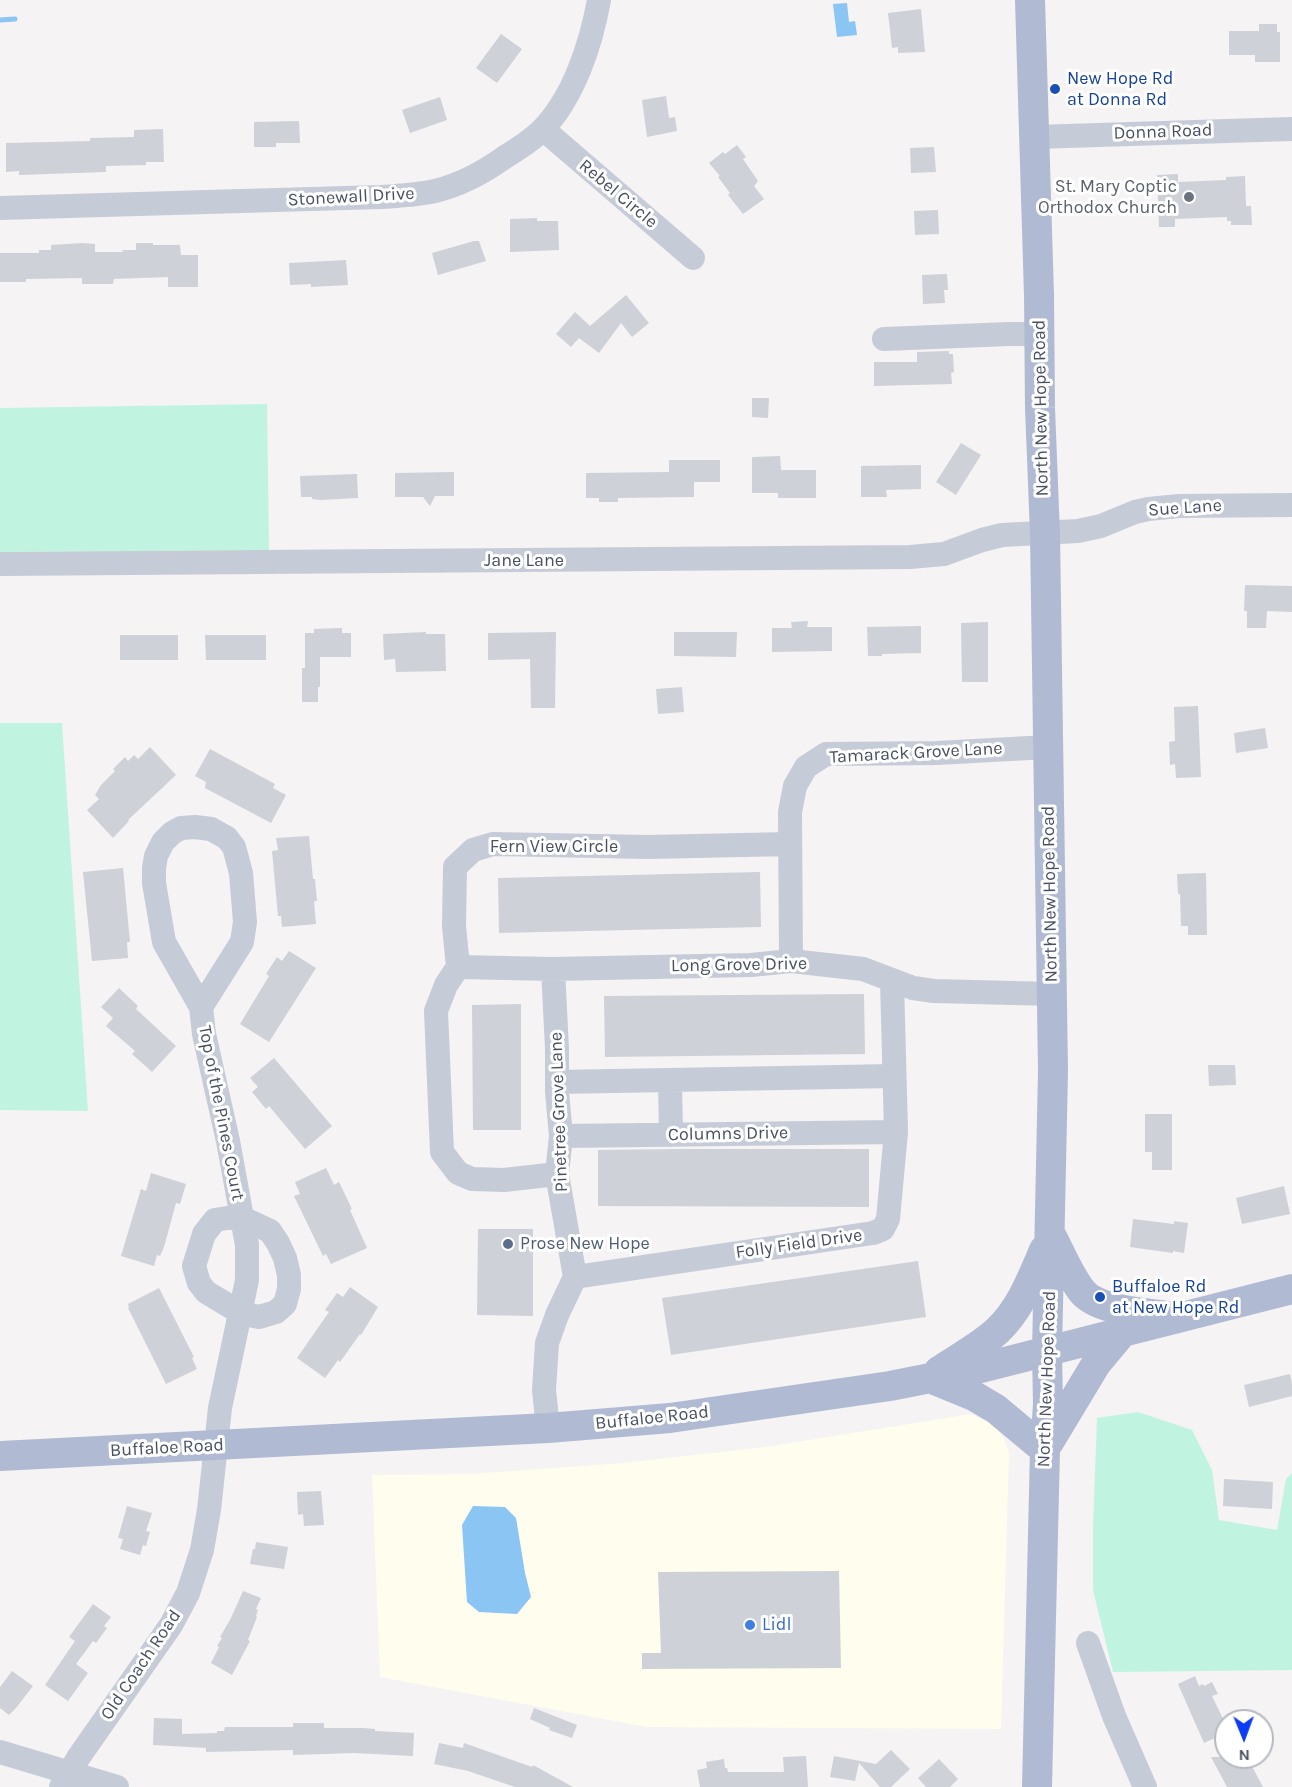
<!DOCTYPE html>
<html>
<head>
<meta charset="utf-8">
<style>
  body { margin:0 }
  #map { position:relative; width:1292px; height:1787px; overflow:hidden; background:#f5f3f3; font-family:Karla,sans-serif }
  canvas { display:block }
  .north { position:absolute; left:1214px; top:1709px; width:60px; height:60px; box-sizing:border-box; background:#fff; border:2px solid #b6b9c0; border-radius:50%; rotate:179deg; font-size:16px; font-weight:700; line-height:24px; text-align:center; color:#485062 }
  .north::after { content:''; display:block; margin:auto; width:21px; height:27px; background:#0d3cf5; clip-path:polygon(50% 0,100% 100%,50% 72%,0 100%) }
</style>
</head>
<body>
<div id="map">
<canvas width="1292" height="1787"></canvas>
<div class="north">N</div>
</div>
<script>
const ctx = document.querySelector('canvas').getContext('2d');
ctx.lineJoin = 'round';
function fill(path, color) {
  ctx.fillStyle = color;
  ctx.fill(path, 'evenodd');
}
function trace(path, color, width, dash) {
  ctx.strokeStyle = color;
  ctx.lineWidth = width;
  ctx.lineCap = dash ? 'butt' : 'round';
  ctx.setLineDash(dash || []);
  ctx.stroke(path);
}
function write(font, color, halo, rows, align = 'center') {
  ctx.font = font + ' Karla,sans-serif';
  ctx.lineWidth = 6;
  ctx.setLineDash([]);
  ctx.textBaseline = 'middle';
  ctx.strokeStyle = halo;
  ctx.fillStyle = color;
  for (const [text, x, y, turn = 0] of rows) {
    ctx.save();
    ctx.translate(x, y);
    ctx.rotate((+turn || 0) * Math.PI / 180);
    ctx.textAlign = isNaN(turn) ? turn : align;
    if (halo) ctx.strokeText(text, 0, 0);
    ctx.fillText(text, 0, 0);
    ctx.restore();
  }
}
const commercial = new Path2D(`
  M 971,1414 L 994,1425 L 1004,1439 L 1009,1452 L 1001,1729 L 646,1727 L 380,1677 L 372,1475 L 470,1474 L 623,1463 L 765,1447 Z`);
const green = new Path2D(`
  M 267,404 L 269,550 L 0,552 L 0,408 Z
  M 0,723 L 62,723 L 88,1111 L 0,1110 Z
  M 1138,1412 L 1192,1430 L 1212,1470 L 1219,1520 L 1277,1530 L 1286,1479 L 1292,1473 L 1292,1670 L 1113,1672 L 1093,1590 L 1093,1527 L 1097,1418 Z`);
const water = new Path2D(`
  M 847,3 L 849,22 L 855,21 L 857,35 L 837,37 L 833,4 Z
  M 473,1506 L 505,1507 L 516,1518 L 525,1573 L 531,1597 L 517,1614 L 479,1612 L 467,1602 L 462,1525 Z`);
const stream = new Path2D(`
  M 0,20 L 15,19`);
const building = new Path2D(`
  M 921,9 L 925,52 L 898,53 L 898,47 L 892,48 L 888,13 Z
  M 1259,24 L 1277,24 L 1277,32 L 1280,32 L 1280,62 L 1255,62 L 1255,55 L 1229,55 L 1229,31 L 1259,31 Z
  M 501,34 L 522,49 L 497,83 L 476,68 Z
  M 666,96 L 669,118 L 675,117 L 677,131 L 647,137 L 642,100 Z
  M 440,97 L 447,120 L 410,133 L 402,110 Z
  M 299,121 L 300,143 L 276,143 L 276,147 L 254,147 L 254,122 Z
  M 163,129 L 164,162 L 146,162 L 146,165 L 106,166 L 106,172 L 19,175 L 19,171 L 6,172 L 6,143 L 90,141 L 90,138 L 134,137 L 134,130 Z
  M 737,145 L 746,157 L 743,159 L 758,181 L 754,186 L 764,199 L 743,214 L 728,195 L 730,193 L 718,177 L 720,176 L 709,163 L 723,152 L 725,154 Z
  M 934,147 L 936,172 L 911,173 L 910,148 Z
  M 1178,174 L 1178,182 L 1226,180 L 1226,177 L 1245,176 L 1246,206 L 1251,206 L 1252,225 L 1231,225 L 1231,221 L 1227,221 L 1227,217 L 1175,219 L 1175,227 L 1159,227 L 1157,175 Z
  M 938,210 L 939,234 L 915,235 L 914,211 Z
  M 537,218 L 537,221 L 558,221 L 559,250 L 510,252 L 510,219 Z
  M 474,241 L 479,241 L 486,261 L 438,275 L 432,253 Z
  M 82,243 L 95,244 L 95,252 L 123,252 L 122,250 L 136,250 L 136,243 L 153,243 L 153,245 L 180,245 L 181,255 L 198,255 L 198,287 L 168,287 L 168,277 L 114,279 L 113,284 L 82,284 L 82,278 L 26,279 L 26,282 L 0,282 L 0,253 L 39,253 L 39,250 L 51,250 L 51,245 Z
  M 346,260 L 348,285 L 311,287 L 311,284 L 290,285 L 289,263 Z
  M 947,274 L 948,290 L 944,290 L 945,303 L 923,304 L 922,275 Z
  M 626,295 L 649,323 L 632,337 L 621,323 L 599,353 L 579,338 L 571,347 L 556,334 L 575,312 L 590,326 Z
  M 949,351 L 949,354 L 953,354 L 954,372 L 951,373 L 952,384 L 874,386 L 874,362 L 917,362 L 917,352 Z
  M 752,398 L 769,398 L 768,418 L 752,417 Z
  M 961,443 L 981,455 L 956,495 L 936,482 Z
  M 780,456 L 781,470 L 816,470 L 816,498 L 778,498 L 778,493 L 752,493 L 752,457 Z
  M 669,460 L 720,460 L 720,482 L 694,482 L 694,497 L 618,498 L 618,502 L 599,502 L 599,498 L 586,498 L 586,473 L 669,472 Z
  M 921,465 L 921,489 L 886,490 L 887,497 L 861,497 L 861,466 Z
  M 454,472 L 454,496 L 435,496 L 430,506 L 423,497 L 395,497 L 395,473 Z
  M 357,474 L 358,498 L 321,500 L 312,499 L 312,497 L 301,497 L 300,476 Z
  M 1245,585 L 1292,586 L 1292,612 L 1267,611 L 1266,628 L 1247,628 L 1247,611 L 1244,611 Z
  M 808,621 L 807,627 L 832,627 L 832,651 L 772,652 L 772,628 L 792,628 L 791,622 Z
  M 988,622 L 988,682 L 962,682 L 961,623 Z
  M 921,626 L 921,653 L 882,654 L 882,656 L 868,656 L 867,627 Z
  M 342,628 L 342,633 L 351,633 L 351,657 L 320,657 L 320,687 L 318,687 L 318,702 L 302,702 L 302,668 L 305,668 L 305,633 L 314,633 L 314,629 Z
  M 426,632 L 426,634 L 445,634 L 446,671 L 396,672 L 395,659 L 384,660 L 383,634 Z
  M 556,632 L 555,708 L 531,708 L 530,659 L 488,660 L 488,633 Z
  M 674,632 L 737,632 L 736,657 L 674,656 Z
  M 120,635 L 178,635 L 178,660 L 120,660 Z
  M 205,635 L 266,635 L 266,660 L 206,660 Z
  M 682,687 L 684,712 L 658,714 L 656,689 Z
  M 1198,706 L 1201,777 L 1176,778 L 1175,764 L 1170,765 L 1169,742 L 1175,741 L 1174,707 Z
  M 1265,728 L 1268,748 L 1236,753 L 1234,733 Z
  M 150,747 L 176,775 L 128,820 L 129,821 L 113,838 L 87,810 L 99,799 L 95,795 L 101,785 L 115,771 L 113,769 L 125,757 L 128,761 L 134,755 L 138,759 Z
  M 210,749 L 275,784 L 273,788 L 286,795 L 271,823 L 205,788 L 206,782 L 195,776 Z
  M 309,836 L 313,879 L 315,879 L 317,901 L 314,901 L 316,924 L 282,927 L 281,916 L 278,916 L 272,851 L 278,850 L 276,838 Z
  M 123,868 L 130,942 L 127,942 L 128,958 L 92,961 L 83,872 Z
  M 760,872 L 761,927 L 499,933 L 498,878 Z
  M 1206,873 L 1207,935 L 1188,935 L 1188,926 L 1181,926 L 1180,894 L 1178,894 L 1177,874 Z
  M 289,951 L 316,968 L 269,1042 L 240,1024 L 269,976 L 266,974 L 277,957 L 282,961 Z
  M 119,988 L 138,1006 L 136,1009 L 176,1046 L 152,1072 L 132,1054 L 135,1051 L 106,1026 L 113,1018 L 101,1007 Z
  M 864,994 L 865,1054 L 605,1057 L 604,996 Z
  M 521,1004 L 521,1130 L 473,1130 L 472,1005 Z
  M 274,1058 L 332,1126 L 305,1149 L 269,1106 L 266,1109 L 252,1092 L 258,1087 L 250,1078 Z
  M 1208,1065 L 1235,1065 L 1236,1085 L 1209,1086 Z
  M 1145,1114 L 1172,1114 L 1172,1170 L 1152,1170 L 1152,1152 L 1145,1152 Z
  M 683,1149 L 869,1149 L 869,1207 L 598,1206 L 598,1150 Z
  M 326,1168 L 334,1185 L 339,1182 L 352,1209 L 350,1210 L 367,1248 L 331,1264 L 326,1254 L 323,1256 L 294,1196 L 300,1194 L 295,1182 Z
  M 151,1173 L 186,1184 L 180,1204 L 176,1203 L 164,1247 L 160,1256 L 157,1255 L 154,1266 L 121,1256 L 141,1189 L 146,1191 Z
  M 1284,1186 L 1290,1214 L 1242,1224 L 1236,1198 Z
  M 1133,1219 L 1174,1224 L 1174,1221 L 1188,1223 L 1184,1253 L 1173,1251 L 1173,1253 L 1130,1247 Z
  M 478,1229 L 533,1229 L 533,1316 L 477,1315 Z
  M 918,1261 L 926,1317 L 671,1355 L 662,1298 Z
  M 350,1287 L 378,1307 L 361,1335 L 360,1334 L 340,1362 L 338,1360 L 325,1378 L 297,1358 L 329,1312 L 325,1310 L 337,1293 L 343,1297 Z
  M 159,1288 L 194,1357 L 192,1358 L 197,1369 L 166,1384 L 128,1308 L 129,1307 L 128,1304 Z
  M 1290,1374 L 1292,1384 L 1292,1396 L 1249,1407 L 1244,1385 Z
  M 1224,1479 L 1273,1482 L 1272,1509 L 1223,1506 Z
  M 321,1491 L 324,1525 L 304,1526 L 303,1514 L 298,1515 L 297,1492 Z
  M 127,1506 L 152,1513 L 146,1531 L 150,1532 L 146,1546 L 143,1545 L 140,1555 L 120,1549 L 123,1539 L 118,1538 Z
  M 256,1542 L 288,1547 L 284,1569 L 250,1564 L 253,1549 L 255,1549 Z
  M 839,1571 L 841,1668 L 642,1669 L 642,1653 L 661,1653 L 658,1572 Z
  M 243,1591 L 261,1598 L 256,1609 L 258,1610 L 256,1616 L 257,1617 L 248,1640 L 250,1641 L 232,1675 L 211,1663 L 219,1647 L 217,1646 L 222,1638 L 220,1637 L 231,1618 Z
  M 93,1604 L 111,1617 L 104,1626 L 107,1628 L 96,1643 L 93,1641 L 76,1664 L 88,1673 L 68,1701 L 45,1685 L 75,1641 L 69,1637 Z
  M 12,1671 L 33,1686 L 16,1708 L 9,1715 L 0,1708 L 0,1687 Z
  M 1195,1676 L 1199,1686 L 1203,1684 L 1204,1686 L 1212,1682 L 1218,1694 L 1212,1696 L 1226,1725 L 1226,1733 L 1204,1743 L 1178,1684 Z
  M 534,1708 L 577,1725 L 572,1738 L 549,1730 L 550,1728 L 530,1719 Z
  M 154,1718 L 182,1719 L 182,1734 L 217,1733 L 217,1731 L 224,1731 L 225,1727 L 293,1727 L 293,1723 L 324,1723 L 324,1728 L 363,1728 L 375,1729 L 375,1731 L 414,1733 L 413,1756 L 354,1753 L 293,1755 L 293,1750 L 206,1752 L 206,1748 L 153,1745 Z
  M 439,1743 L 463,1748 L 464,1743 L 532,1767 L 533,1765 L 573,1787 L 515,1787 L 468,1771 L 434,1764 Z
  M 891,1750 L 910,1769 L 891,1787 L 880,1787 L 859,1763 L 855,1781 L 830,1777 L 834,1756 L 876,1764 Z
  M 806,1756 L 808,1787 L 700,1787 L 697,1770 L 707,1768 L 706,1762 L 724,1759 L 725,1768 L 727,1768 L 728,1772 L 784,1772 L 783,1757 Z
  M 1211,1757 L 1247,1757 L 1263,1787 L 1227,1787 Z
  M 939,1759 L 958,1779 L 950,1787 L 926,1787 L 918,1778 Z`);
const minor = new Path2D(`
  M 543,129 L 693,258
  M 1034,137 L 1292,129
  M 0,208 L 380,197 C 398,196 417,195 435,191 C 460,185 484,172 505,157 C 518,149 532,140 542,130 C 574,97 591,44 599,0
  M 884,339 L 1009,334 L 1039,334
  M 0,564 L 910,557 L 944,554 L 982,540 L 1002,535 L 1078,531 L 1101,526 L 1135,512 L 1148,509 L 1179,506 L 1292,505
  M 791,961 L 790,812 L 795,786 L 806,767 L 826,754 L 937,753 L 1048,747
  M 458,967 L 553,969 L 751,965 L 791,961 L 863,969 L 913,988 L 934,991 L 1052,994
  M 670,1080 L 671,1135
  M 557,1082 L 894,1076
  M 561,1136 L 896,1132
  M 557,1174 L 504,1180 L 472,1179 L 458,1173 L 442,1152 L 436,1011 L 446,985 L 458,967 L 454,926 L 455,867 L 473,850 L 493,844 L 648,847 L 790,844
  M 227,1218 L 242,1218 L 270,1231 L 278,1243 L 285,1258 L 289,1275 L 289,1289 L 285,1304 L 276,1312 L 259,1317 L 241,1313 L 206,1292 L 199,1283 L 194,1266 L 204,1234 L 215,1220 Z
  M 575,1277 L 873,1233 L 883,1229 L 888,1219 L 896,1132 L 892,981
  M 548,1428 L 544,1390 L 547,1343 L 557,1315 L 575,1277 L 557,1174 L 561,1136 L 557,1092 L 557,1049 L 553,969
  M 1088,1643 L 1114,1716 L 1145,1787
  M 0,1752 L 117,1787
  M 61,1787 L 78,1758 L 171,1625 L 188,1593 L 202,1550 L 209,1510 L 220,1408 L 247,1280 L 247,1245 L 228,1141 L 204,1034 L 201,1007 L 164,942 L 154,883 L 154,868 L 156,856 L 163,842 L 172,833 L 181,828 L 195,827 L 211,829 L 227,838 L 234,847 L 241,873 L 245,922 L 242,942 L 201,1007`);
const major = new Path2D(`
  M 1030,0 L 1039,295 L 1040,408 L 1045,534 L 1053,1071 L 1047,1352 L 1048,1404 L 1045,1450 L 1037,1787
  M 1052,1237 C 1061,1254 1069,1274 1081,1290 C 1096,1311 1143,1312 1167,1316
  M 939,1371 C 958,1358 981,1346 997,1331 C 1020,1310 1032,1278 1044,1250
  M 930,1378 L 974,1396 L 996,1409 L 1045,1450
  M 1049,1442 L 1096,1364 L 1121,1334
  M 0,1456 L 548,1428 L 670,1418 L 890,1386 L 981,1368 L 1292,1289`);
const markers = [
  [1055,89,6,"#1a4fb4"],
  [1189,197,6,"#6b7280"],
  [508,1244,6,"#5c6f8a"],
  [1100,1297,6,"#1a4fb4"],
  [750,1625,6,"#3f7fe0"]
];
const transitNames = [
  ["New Hope Rd",1067,79],
  ["at Donna Rd",1067,100],
  ["Buffaloe Rd",1112,1287],
  ["at New Hope Rd",1112,1308]
];
const streetNames = [
  ["Donna Road",1163,132,-2],
  ["Rebel Circle",618,194,40],
  ["Stonewall Drive",351,197,-3],
  ["North New Hope Road",1041,408,-91],
  ["Sue Lane",1185,508,-4],
  ["Jane Lane",524,561],
  ["Tamarack Grove Lane",916,753,-3],
  ["Fern View Circle",554,847],
  ["North New Hope Road",1050,894,-91],
  ["Long Grove Drive",739,965,-1],
  ["Pinetree Grove Lane",559,1112,-92],
  ["Top of the Pines Court",221,1113,79],
  ["Columns Drive",728,1134,-1],
  ["Folly Field Drive",799,1244,-8],
  ["North New Hope Road",1047,1379,-88],
  ["Buffaloe Road",652,1418,-6],
  ["Buffaloe Road",167,1448,-3],
  ["Old Coach Road",141,1665,-56]
];
const worshipNames = [
  ["St. Mary Coptic",1177,187],
  ["Orthodox Church",1177,208]
];
const serviceNames = [
  ["Prose New Hope",520,1244]
];
const shopNames = [
  ["Lidl",762,1625]
];
fill(commercial, '#fefdee');
fill(green, '#c0f4e0');
fill(water, '#8ac5f4');
trace(stream, '#8ac5f4', 5);
fill(building, '#cfd1d8');
trace(minor, '#c6cbd8', 24);
trace(major, '#b1bad3', 30);
for (const [x, y, r, color] of markers) {
  const dot = new Path2D();
  dot.arc(x, y, r, 0, 2 * Math.PI);
  ctx.fillStyle = color;
  ctx.fill(dot);
  trace(dot, '#fff', 2);
}
write('18px', '#164399', '#fff', transitNames, 'left');
write('18px', '#485062', '#fff', streetNames);
write('18px', '#5b616d', '#fff', worshipNames, 'right');
write('18px', '#4e5e75', '#fff', serviceNames, 'left');
write('18px', '#366cbe', '#fff', shopNames, 'left');
</script>
</body>
</html>
